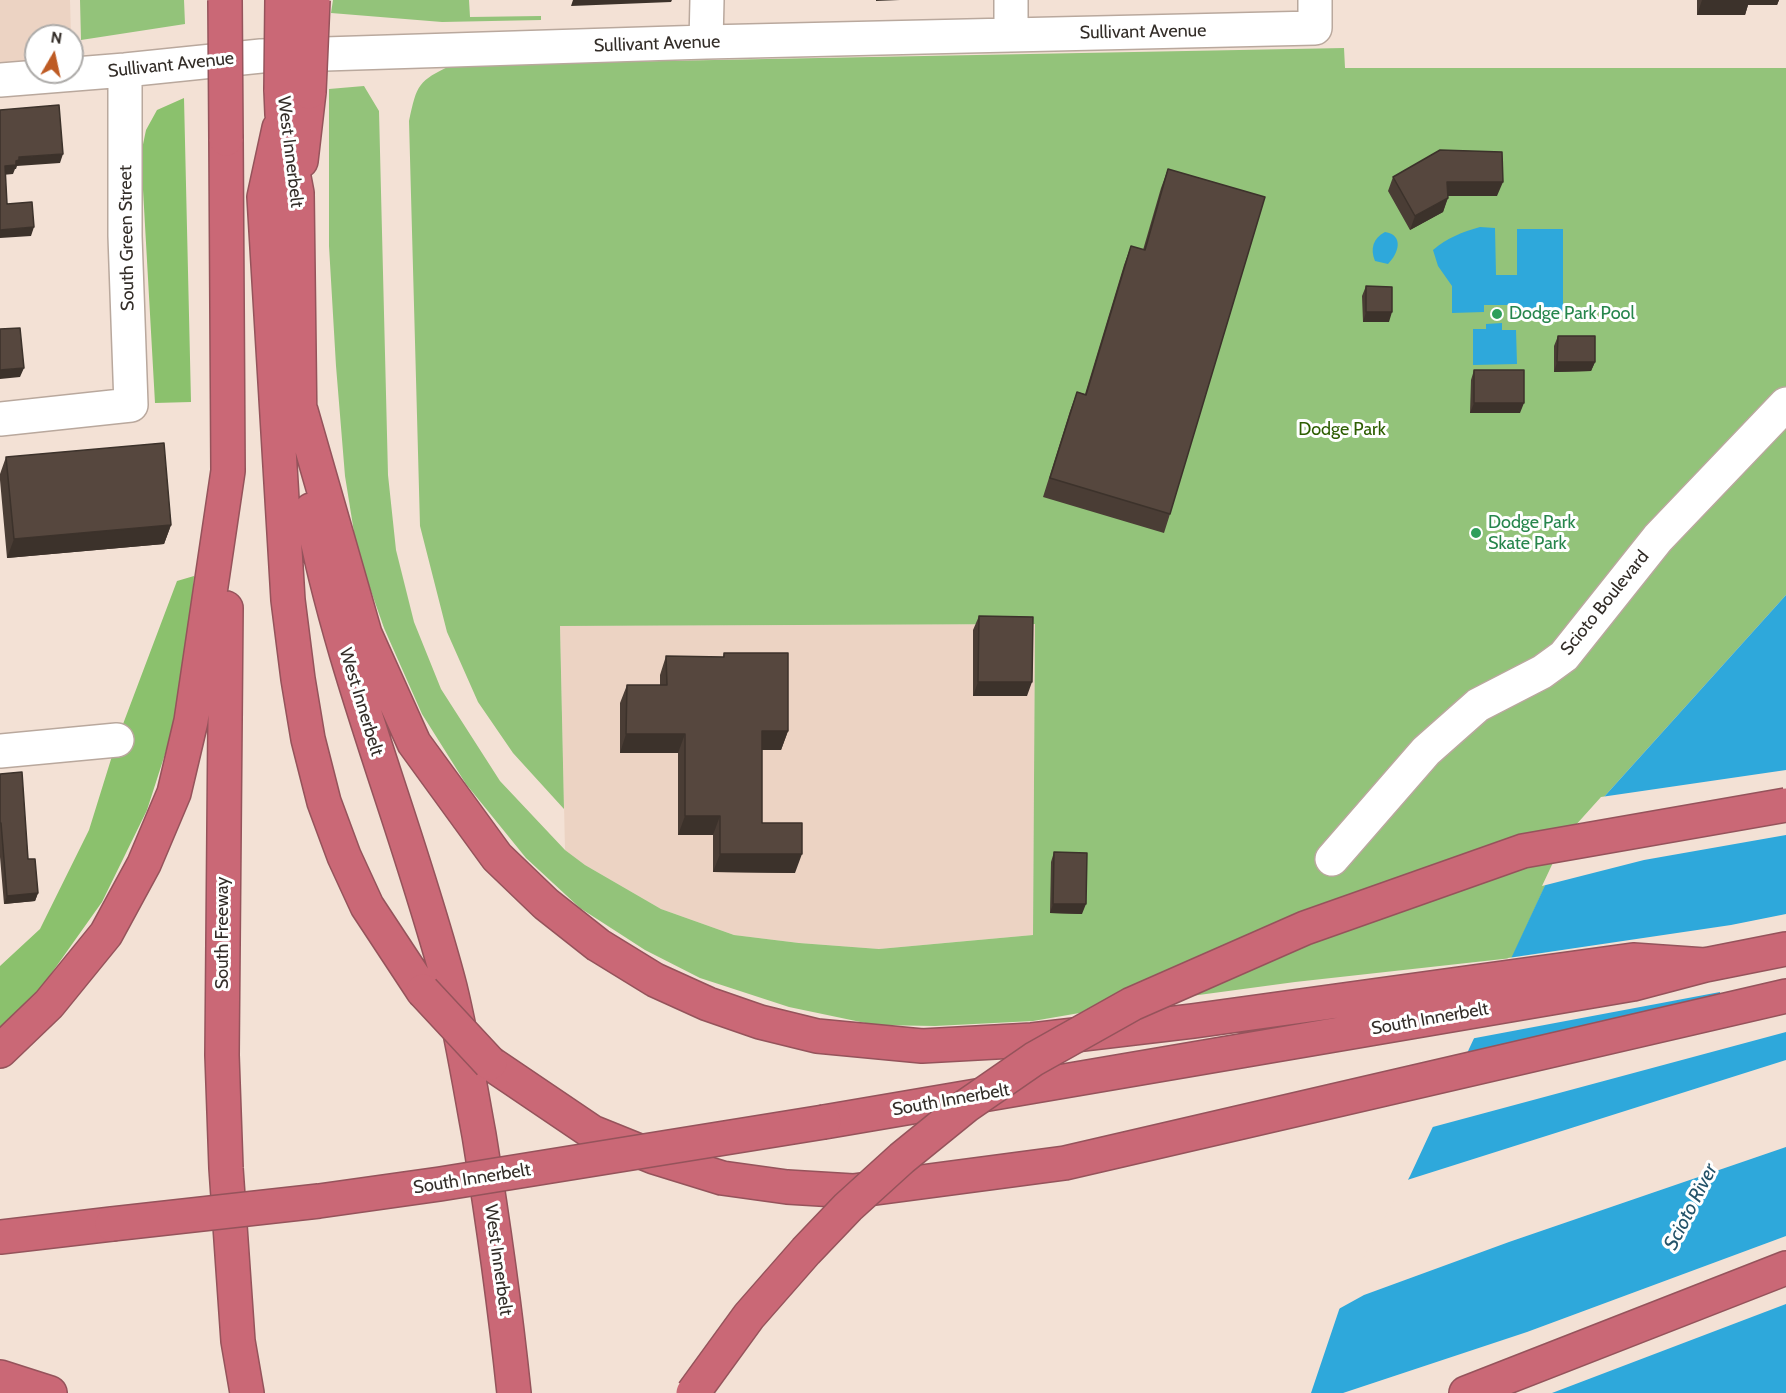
<!DOCTYPE html>
<html>
<head>
<meta charset="utf-8">
<style>
  body { margin:0 }
  #map { position:relative; width:1786px; height:1393px; overflow:hidden; background:#f3e1d5; font-family:Cabin,sans-serif }
  canvas { display:block }
  .north { position:absolute; left:24px; top:24px; width:60px; height:60px; box-sizing:border-box; background:#fff; border:2px solid #adaba9; border-radius:50%; rotate:9deg; font-size:16px; font-weight:700; line-height:24px; text-align:center; color:#332d28 }
  .north::after { content:''; display:block; margin:auto; width:21px; height:27px; background:#be5b24; clip-path:polygon(50% 0,100% 100%,50% 72%,0 100%) }
</style>
</head>
<body>
<div id="map">
<canvas width="1786" height="1393"></canvas>
<div class="north">N</div>
</div>
<script>
const ctx = document.querySelector('canvas').getContext('2d');
ctx.lineJoin = 'round';
function fill(path, color) {
  ctx.fillStyle = color;
  ctx.fill(path, 'evenodd');
}
function trace(path, color, width, dash) {
  ctx.strokeStyle = color;
  ctx.lineWidth = width;
  ctx.lineCap = dash ? 'butt' : 'round';
  ctx.setLineDash(dash || []);
  ctx.stroke(path);
}
function write(font, color, halo, rows, align = 'center') {
  ctx.font = font + ' Cabin,sans-serif';
  ctx.lineWidth = 6;
  ctx.setLineDash([]);
  ctx.textBaseline = 'middle';
  ctx.strokeStyle = halo;
  ctx.fillStyle = color;
  for (const [text, x, y, turn = 0] of rows) {
    ctx.save();
    ctx.translate(x, y);
    ctx.rotate((+turn || 0) * Math.PI / 180);
    ctx.textAlign = isNaN(turn) ? turn : align;
    if (halo) ctx.strokeText(text, 0, 0);
    ctx.fillText(text, 0, 0);
    ctx.restore();
  }
}
const built = new Path2D(`
  M 0,0 L 70,0 L 71,36 L 36,36 L 36,72 L 0,80 Z
  M 1035,624 L 1033,935 L 879,949 L 799,943 L 734,935 L 661,909 L 585,865 L 565,850 L 560,626 Z`);
const green = new Path2D(`
  M 80,0 L 184,0 L 185,24 L 81,40 Z
  M 333,0 L 469,0 L 470,17 L 541,16 L 541,20 L 442,22 L 331,13 Z
  M 1344,48 L 1345,68 L 1786,68 L 1786,595 L 1567,838 L 1512,958 L 1295,982 L 1132,1004 L 1033,1021 L 935,1026 L 875,1025 L 789,1007 L 700,978 L 645,950 L 580,908 L 526,858 L 466,784 L 422,714 L 384,628 L 357,551 L 345,476 L 336,366 L 329,246 L 329,89 L 364,86 L 379,111 L 388,475 L 396,550 L 414,622 L 441,689 L 500,781 L 565,850 L 585,865 L 661,909 L 734,935 L 799,943 L 879,949 L 1033,935 L 1035,624 L 560,626 L 564,809 L 513,753 L 478,702 L 447,632 L 420,526 L 409,121 C 417,84 418,81 452,65 Z`);
const forest = new Path2D(`
  M 184,98 L 191,402 L 155,403 L 141,154 L 146,130 L 157,110 Z
  M 194,576 L 190,645 L 175,723 L 147,810 L 102,902 L 36,995 L 0,1031 L 0,966 L 40,929 L 89,830 L 117,740 L 177,581 Z`);
const water = new Path2D(`
  M 1480,227 L 1495,228 L 1496,275 L 1517,275 L 1517,229 L 1563,229 L 1563,312 L 1511,312 L 1511,305 L 1484,305 L 1484,312 L 1452,313 L 1452,286 L 1438,266 L 1433,250 C 1447,238 1462,232 1480,227 Z
  M 1385,232 C 1404,235 1399,253 1388,264 L 1375,261 C 1370,249 1373,238 1385,232 Z
  M 1502,323 L 1502,330 L 1516,330 L 1517,364 L 1473,365 L 1473,329 L 1486,329 L 1486,324 Z
  M 1786,595 L 1786,1393 L 1311,1393 L 1340,1307 L 1410,1176 L 1567,838 Z`);
const pier = new Path2D(`
  M 1786,770 L 1786,835 L 1644,860 L 1542,886 L 1565,837 L 1601,797 Z
  M 1786,914 L 1786,1032 L 1429,1128 L 1464,1053 L 1720,996 L 1720,992 L 1470,1039 L 1508,958 L 1731,925 Z
  M 1786,1060 L 1786,1147 L 1509,1242 L 1364,1295 L 1335,1311 L 1404,1181 Z
  M 1786,1236 L 1786,1304 L 1552,1393 L 1343,1393 L 1527,1332 Z`);
const minor = new Path2D(`
  M 1011,35 L 1011,0
  M 706,42 L 707,0
  M 0,80 L 125,70 L 261,56 L 706,42 L 1315,28 L 1315,0
  M 0,419 L 131,405 L 125,236 L 125,70
  M 0,751 L 117,740
  M 1332,859 L 1426,751 L 1478,705 L 1542,672 L 1564,656 L 1658,538 L 1786,404`);
const highway = new Path2D(`
  M 281,90 L 282,114 L 297,193 L 300,432
  M 279,128 L 264,197 L 288,600 L 298,679 L 308,739 L 324,802 L 344,856 L 367,906 L 423,991
  M 301,161 L 309,92
  M 301,411 L 365,634 L 414,743 L 497,857 L 546,904 L 598,945 L 655,980 L 708,1004 L 760,1022 L 817,1036 L 922,1046 L 1032,1040 L 1193,1021 L 1633,960 L 1705,965
  M 311,510 C 342,673 408,827 450,987 C 462,1036 470,1086 479,1135 C 493,1221 505,1307 514,1393
  M 226,608 L 222,1055 L 226,1168 L 238,1341 L 247,1393
  M 0,1051 L 49,1004 L 106,934 L 144,864 L 174,793 L 191,721 L 228,471 L 226,139
  M 490,1063 L 592,1132 L 654,1157 L 722,1178 L 787,1187 L 853,1191 L 1065,1163 L 1786,996
  M 824,1122 L 1633,984 L 1705,965 L 1786,949
  M 0,1237 L 112,1224
  M 0,1377 L 50,1393
  M 1466,1393 L 1786,1268`);
const highwayBridge = new Path2D(`
  M 225,0 L 226,139
  M 281,90 L 282,0
  M 309,92 L 313,0
  M 423,991 L 490,1063
  M 112,1224 L 319,1201 L 440,1184 L 824,1122
  M 693,1393 L 749,1316 L 806,1251 L 848,1207 L 902,1158 L 966,1106 L 1034,1059 L 1132,1004 L 1305,928 L 1523,851 L 1786,805`);
const wall = new Path2D(`
  M 1697,0 L 1779,0 L 1777,5 L 1748,5 L 1745,15 L 1697,15 Z
  M 1168,169 L 1170,514 L 1164,533 L 1043,497 L 1070,411 L 1077,392 L 1085,394 L 1124,265 L 1131,246 L 1143,250 L 1161,188 Z
  M 1393,177 L 1497,196 L 1448,196 L 1443,212 L 1410,230 L 1388,191 Z
  M 1366,286 L 1389,322 L 1363,322 L 1362,296 Z
  M 1558,336 L 1595,362 L 1591,371 L 1554,372 L 1554,346 Z
  M 1474,370 L 1520,413 L 1470,413 L 1471,380 Z
  M 6,457 L 171,525 L 164,544 L 7,558 L 0,480 L 0,474 Z
  M 979,616 L 1027,696 L 973,696 L 973,630 Z
  M 724,653 L 788,731 L 781,750 L 762,750 L 762,823 L 795,873 L 713,872 L 713,835 L 678,835 L 678,753 L 620,753 L 620,703 L 627,685 L 660,685 L 660,675 L 666,656 L 723,657 Z
  M 0,774 L 28,859 L 38,893 L 35,901 L 4,904 L 0,857 Z
  M 1054,852 L 1082,914 L 1050,913 L 1051,862 Z`);
const shadedWall = new Path2D(`
  M 573,0 L 672,0 L 671,2 L 571,6 Z
  M 876,0 L 900,0 L 876,1 Z
  M 1702,0 L 1779,0 L 1777,5 L 1748,5 L 1745,15 L 1697,15 Z
  M 63,154 L 60,163 L 17,166 L 16,169 L 15,169 L 13,174 L 2,175 L 5,166 L 16,161 L 19,157 Z
  M 1447,182 L 1503,182 L 1497,196 L 1442,196 Z
  M 1448,198 L 1443,212 L 1410,230 L 1415,216 Z
  M 34,227 L 31,236 L 0,238 L 0,230 Z
  M 1366,312 L 1392,312 L 1389,322 L 1363,322 Z
  M 1557,362 L 1595,362 L 1591,371 L 1554,372 Z
  M 24,368 L 20,377 L 0,379 L 0,370 Z
  M 1474,403 L 1524,403 L 1520,413 L 1470,413 Z
  M 171,525 L 164,544 L 7,558 L 14,539 Z
  M 978,682 L 1032,682 L 1027,696 L 973,696 Z
  M 762,731 L 788,731 L 781,750 L 755,750 Z
  M 626,734 L 685,734 L 678,753 L 620,753 Z
  M 685,816 L 720,816 L 713,835 L 678,835 Z
  M 720,854 L 802,854 L 795,873 L 713,872 Z
  M 38,893 L 35,901 L 4,904 L 7,896 Z
  M 1053,904 L 1086,904 L 1082,914 L 1050,913 Z`);
const building = new Path2D(`
  M 59,105 L 63,154 L 19,157 L 19,160 L 16,161 L 16,165 L 5,166 L 7,204 L 32,202 L 34,227 L 0,230 L 0,110 Z
  M 1440,150 L 1502,152 L 1503,182 L 1447,182 L 1448,198 L 1415,216 L 1393,177 Z
  M 1168,169 L 1265,197 L 1170,514 L 1050,478 L 1077,392 L 1086,395 L 1131,246 L 1145,250 Z
  M 1366,286 L 1392,287 L 1392,312 L 1366,312 Z
  M 20,328 L 24,368 L 0,370 L 0,329 Z
  M 1558,336 L 1595,336 L 1595,362 L 1557,362 Z
  M 1474,370 L 1524,370 L 1524,403 L 1474,403 Z
  M 164,443 L 171,525 L 14,539 L 6,457 Z
  M 979,616 L 1033,617 L 1032,682 L 978,682 Z
  M 724,653 L 788,653 L 788,731 L 762,731 L 762,823 L 802,823 L 802,854 L 720,854 L 720,816 L 685,816 L 685,734 L 626,734 L 627,685 L 667,685 L 666,656 L 724,657 Z
  M 22,772 L 28,859 L 35,859 L 38,893 L 7,896 L 1,823 L 0,823 L 0,774 Z
  M 1054,852 L 1087,853 L 1086,904 L 1053,904 Z`);
const markers = [
  [1497,314,6,"#2e9e5b"],
  [1476,533,6,"#2e9e5b"]
];
const streetNames = [
  ["Sullivant Avenue",1143,32,-1],
  ["Sullivant Avenue",657,44,-2],
  ["Sullivant Avenue",171,65,-6],
  ["West Innerbelt",290,152,83],
  ["South Green Street",127,238,-91],
  ["Scioto Boulevard",1605,603,-51],
  ["West Innerbelt",361,702,73],
  ["South Freeway",223,933,-90],
  ["South Innerbelt",1430,1019,-10],
  ["South Innerbelt",951,1100,-10],
  ["South Innerbelt",472,1179,-9],
  ["West Innerbelt",498,1260,82]
];
const leisureNames = [
  ["Dodge Park Pool",1509,314],
  ["Dodge Park",1488,523],
  ["Skate Park",1488,544]
];
const parkNames = [
  ["Dodge Park",1342,430]
];
const waterNames = [
  ["Scioto River",1691,1207,-63]
];
fill(built, '#ecd3c3');
fill(green, '#93c37a');
fill(forest, '#8bc16d');
fill(water, '#2ea8db');
fill(pier, '#f3e1d5');
trace(minor, '#b9a89d', 36);
trace(highway, '#95535b', 36);
trace(minor, '#fff', 33);
trace(highway, '#ca6876', 33);
trace(highwayBridge, '#95535b', 36, []);
trace(highwayBridge, '#ca6876', 33);
fill(wall, '#4a3d35');
fill(shadedWall, '#3c322b');
fill(building, '#56473e');
trace(building, '#3c322b', 1.5);
for (const [x, y, r, color] of markers) {
  const dot = new Path2D();
  dot.arc(x, y, r, 0, 2 * Math.PI);
  ctx.fillStyle = color;
  ctx.fill(dot);
  trace(dot, '#fff', 2);
}
write('18px', '#332d28', '#fff', streetNames);
write('18px', '#27864d', '#fff', leisureNames, 'left');
write('18px', '#2e5e02', '#fff', parkNames);
write('italic 20px', '#245369', '#fff', waterNames);
</script>
</body>
</html>
